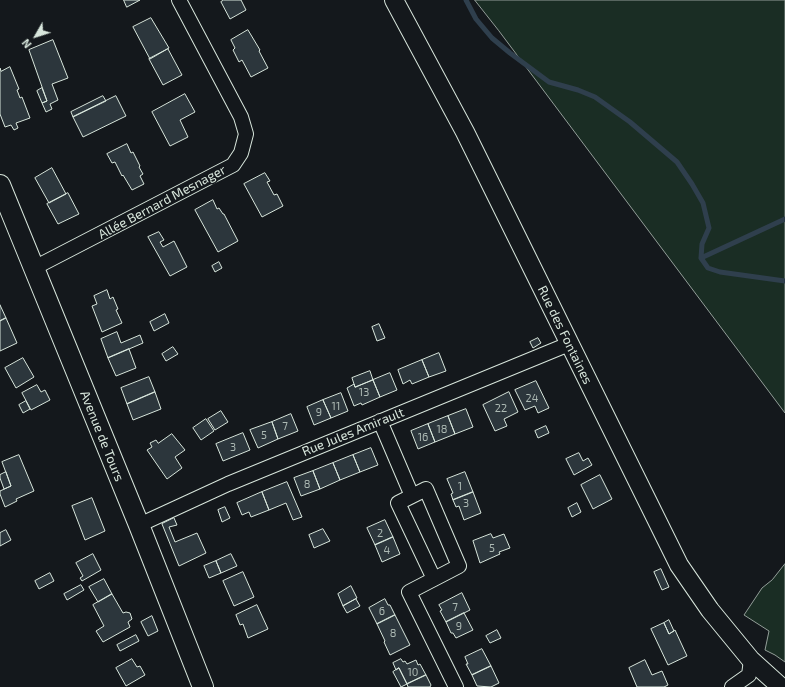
<!DOCTYPE html>
<html>
<head>
<meta charset="utf-8">
<style>
  body { margin:0 }
  #map { position:relative; width:785px; height:687px; overflow:hidden; background:#14181c; font-family:"Exo 2",sans-serif }
  canvas { display:block }
  .north { position:absolute; left:16px; top:16px; width:40px; height:40px; -webkit-text-stroke:3px #14181c; paint-order:stroke; rotate:231deg; font-size:11px; font-weight:700; line-height:16px; text-align:center; color:#d8e6dc }
  .north::after { content:''; display:block; margin:auto; width:14px; height:18px; background:#d8e6dc; clip-path:polygon(50% 0,100% 100%,50% 72%,0 100%) }
</style>
</head>
<body>
<div id="map">
<canvas width="785" height="687"></canvas>
<div class="north">N</div>
</div>
<script>
const ctx = document.querySelector('canvas').getContext('2d');
ctx.lineJoin = 'round';
function fill(path, color) {
  ctx.fillStyle = color;
  ctx.fill(path, 'evenodd');
}
function trace(path, color, width, dash) {
  ctx.strokeStyle = color;
  ctx.lineWidth = width;
  ctx.lineCap = dash ? 'butt' : 'round';
  ctx.setLineDash(dash || []);
  ctx.stroke(path);
}
function write(font, color, halo, rows, align = 'center') {
  ctx.font = font + ' "Exo 2",sans-serif';
  ctx.lineWidth = 3;
  ctx.setLineDash([]);
  ctx.textBaseline = 'middle';
  ctx.strokeStyle = halo;
  ctx.fillStyle = color;
  for (const [text, x, y, turn = 0] of rows) {
    ctx.save();
    ctx.translate(x, y);
    ctx.rotate((+turn || 0) * Math.PI / 180);
    ctx.textAlign = isNaN(turn) ? turn : align;
    if (halo) ctx.strokeText(text, 0, 0);
    ctx.fillText(text, 0, 0);
    ctx.restore();
  }
}
const green = new Path2D(`
  M 475,0 L 785,0 L 785,413 L 499,31 Z
  M 785,564 L 785,662 L 775,655 L 765,650 L 769,631 L 744,615 L 762,588 L 772,580 Z`);
const stream = new Path2D(`
  M 466,0 L 476,19 L 492,38 L 510,53 L 549,82 L 578,90 L 595,97 L 630,122 L 677,162 L 692,184 L 703,203 L 709,228 L 702,244 L 701,258 L 708,268 L 720,272 L 785,281
  M 701,258 L 785,219`);
const building = new Path2D(`
  M 124,0 L 140,0 L 127,7 Z
  M 224,0 L 241,0 L 246,10 L 230,19 L 221,2 Z
  M 151,18 L 169,48 L 150,59 L 133,27 Z
  M 248,30 L 260,50 L 259,51 L 268,68 L 251,77 L 242,60 L 239,62 L 233,50 L 235,48 L 231,40 Z
  M 53,40 L 68,78 L 52,84 L 58,100 L 50,104 L 52,109 L 46,112 L 42,103 L 47,101 L 29,50 Z
  M 168,49 L 182,75 L 163,85 L 149,59 Z
  M 10,67 L 19,89 L 17,90 L 20,98 L 22,97 L 30,118 L 16,123 L 18,128 L 14,130 L 11,125 L 5,127 L 0,114 L 0,68 L 1,71 Z
  M 42,88 L 47,101 L 42,103 L 37,91 Z
  M 185,94 L 195,112 L 180,120 L 188,137 L 170,146 L 152,112 Z
  M 103,96 L 106,101 L 73,117 L 71,112 Z
  M 116,96 L 126,116 L 83,137 L 73,117 Z
  M 127,144 L 131,153 L 133,152 L 140,166 L 139,167 L 143,174 L 140,176 L 144,184 L 132,190 L 123,175 L 122,176 L 115,162 L 112,163 L 107,154 Z
  M 52,168 L 66,194 L 49,203 L 35,178 Z
  M 265,173 L 270,181 L 267,182 L 274,195 L 277,194 L 283,206 L 262,217 L 244,184 Z
  M 68,193 L 79,214 L 58,224 L 47,204 Z
  M 213,200 L 217,209 L 219,208 L 223,214 L 224,214 L 238,241 L 218,252 L 195,210 Z
  M 159,232 L 164,240 L 160,242 L 163,247 L 174,241 L 187,267 L 170,276 L 148,237 Z
  M 219,262 L 222,268 L 215,272 L 212,266 Z
  M 107,290 L 110,299 L 113,297 L 118,309 L 116,310 L 122,323 L 102,332 L 92,306 L 97,304 L 94,296 Z
  M 0,305 L 6,318 L 0,321 Z
  M 165,314 L 169,323 L 154,331 L 150,322 Z
  M 6,318 L 17,343 L 0,351 L 0,321 Z
  M 379,324 L 385,338 L 377,341 L 372,327 Z
  M 117,332 L 121,343 L 140,335 L 143,343 L 108,358 L 101,339 Z
  M 538,338 L 541,343 L 533,348 L 530,342 Z
  M 173,347 L 178,354 L 166,361 L 162,354 Z
  M 129,349 L 136,368 L 116,376 L 108,358 Z
  M 439,353 L 446,371 L 429,377 L 422,360 Z
  M 23,358 L 34,377 L 16,388 L 5,368 Z
  M 422,360 L 429,377 L 412,384 L 410,380 L 403,384 L 398,370 Z
  M 370,371 L 373,380 L 355,387 L 352,378 Z
  M 390,373 L 397,390 L 380,397 L 373,380 Z
  M 149,377 L 155,392 L 127,404 L 121,388 Z
  M 373,380 L 380,397 L 362,405 L 361,403 L 354,406 L 347,388 L 354,384 L 355,387 Z
  M 536,381 L 549,408 L 538,413 L 535,406 L 525,410 L 515,390 Z
  M 37,385 L 41,392 L 45,390 L 50,400 L 31,410 L 22,393 Z
  M 155,392 L 161,409 L 133,420 L 127,404 Z
  M 509,392 L 518,412 L 504,419 L 507,426 L 495,431 L 483,405 Z
  M 341,393 L 348,411 L 331,418 L 323,400 Z
  M 323,400 L 331,418 L 314,425 L 307,407 Z
  M 26,401 L 30,409 L 23,413 L 19,405 Z
  M 466,409 L 473,427 L 455,434 L 448,416 Z
  M 221,411 L 228,422 L 215,430 L 208,419 Z
  M 291,414 L 298,431 L 278,439 L 272,422 Z
  M 448,416 L 455,434 L 435,442 L 428,424 Z
  M 206,419 L 214,431 L 201,440 L 193,428 Z
  M 272,422 L 278,439 L 258,448 L 250,430 Z
  M 428,424 L 435,442 L 418,449 L 411,431 Z
  M 546,426 L 549,433 L 538,438 L 535,431 Z
  M 243,433 L 250,450 L 223,461 L 216,444 Z
  M 172,434 L 185,450 L 175,457 L 182,468 L 167,479 L 147,450 L 152,447 L 150,443 L 156,440 L 158,443 Z
  M 371,448 L 378,465 L 360,472 L 353,455 Z
  M 579,453 L 583,461 L 588,458 L 592,465 L 574,475 L 566,459 Z
  M 19,455 L 34,491 L 16,499 L 17,501 L 5,507 L 0,494 L 0,491 L 11,486 L 2,462 Z
  M 353,455 L 360,472 L 340,480 L 333,463 Z
  M 333,463 L 340,480 L 320,489 L 313,471 Z
  M 313,471 L 320,489 L 301,496 L 294,478 Z
  M 6,472 L 11,486 L 4,489 L 0,478 L 0,475 Z
  M 465,472 L 473,492 L 453,500 L 451,494 L 453,493 L 447,479 Z
  M 600,475 L 612,499 L 593,509 L 581,485 Z
  M 287,482 L 302,517 L 293,520 L 286,503 L 269,510 L 262,492 Z
  M 262,492 L 269,510 L 251,517 L 249,512 L 242,515 L 237,503 Z
  M 473,492 L 481,513 L 464,520 L 459,506 L 456,507 L 453,500 Z
  M 92,498 L 105,531 L 85,540 L 72,506 Z
  M 577,503 L 581,512 L 572,517 L 568,508 Z
  M 225,507 L 230,518 L 222,522 L 218,510 Z
  M 174,518 L 177,525 L 169,527 L 175,542 L 197,533 L 206,553 L 179,566 L 162,524 Z
  M 385,520 L 393,537 L 375,545 L 367,528 Z
  M 323,529 L 330,541 L 314,548 L 309,535 Z
  M 6,530 L 11,540 L 0,546 L 0,533 Z
  M 491,534 L 493,538 L 504,534 L 510,548 L 499,552 L 500,554 L 480,563 L 473,541 Z
  M 393,537 L 400,554 L 382,562 L 375,545 Z
  M 93,554 L 101,570 L 82,581 L 80,578 L 83,576 L 76,563 Z
  M 231,554 L 237,566 L 221,573 L 216,561 Z
  M 216,561 L 221,573 L 209,578 L 204,566 Z
  M 661,569 L 669,587 L 662,590 L 654,572 Z
  M 243,572 L 254,597 L 234,606 L 223,581 Z
  M 50,573 L 54,581 L 39,589 L 35,581 Z
  M 104,579 L 112,594 L 98,602 L 89,587 Z
  M 81,585 L 84,590 L 67,600 L 64,594 Z
  M 351,586 L 357,598 L 343,606 L 338,594 Z
  M 462,593 L 470,610 L 446,622 L 440,611 L 442,610 L 439,605 Z
  M 112,594 L 123,613 L 126,612 L 130,613 L 132,619 L 128,622 L 130,627 L 103,642 L 96,631 L 104,626 L 93,605 Z
  M 356,599 L 360,606 L 347,613 L 343,606 Z
  M 385,599 L 388,605 L 390,605 L 395,615 L 377,624 L 369,608 Z
  M 257,605 L 268,629 L 248,638 L 243,624 L 240,625 L 236,615 Z
  M 464,613 L 473,630 L 456,638 L 453,633 L 451,633 L 446,622 Z
  M 395,615 L 410,645 L 390,655 L 384,642 L 385,641 L 377,624 Z
  M 152,616 L 158,631 L 148,636 L 141,622 Z
  M 669,620 L 674,631 L 669,634 L 664,623 Z
  M 664,623 L 669,634 L 675,630 L 687,656 L 668,665 L 651,629 Z
  M 497,630 L 501,638 L 490,643 L 486,636 Z
  M 136,635 L 139,641 L 120,651 L 117,645 Z
  M 482,649 L 491,666 L 472,675 L 466,664 L 468,664 L 465,657 Z
  M 132,659 L 137,667 L 140,666 L 145,675 L 126,686 L 116,668 Z
  M 401,659 L 403,662 L 405,661 L 407,664 L 416,660 L 418,665 L 420,664 L 426,675 L 407,684 L 399,668 L 396,670 L 393,663 Z
  M 645,660 L 652,675 L 662,671 L 668,685 L 664,687 L 637,687 L 629,668 Z
  M 491,666 L 499,683 L 491,687 L 477,686 L 472,675 Z
  M 399,668 L 407,684 L 401,687 L 393,672 Z
  M 426,675 L 431,685 L 430,687 L 408,687 L 407,684 Z`);
const minor = new Path2D(`
  M 34,268 L 233,165 L 241,153 L 246,134 L 241,117 L 179,0
  M 380,421 L 412,496
  M 139,525 L 228,484 L 569,344
  M 434,579 L 398,503 L 426,489 L 459,566 L 409,592 L 456,687
  M 732,687 L 749,675 L 751,660`);
const tertiary = new Path2D(`
  M 394,0 L 465,132 L 679,565 L 710,610 L 751,660 L 781,687`);
const secondary = new Path2D(`
  M 0,185 L 139,525 L 203,687`);
const numberNames = [
  ["13",364,392],
  ["24",532,398],
  ["11",336,406],
  ["22",501,408],
  ["9",319,412],
  ["7",285,426],
  ["18",442,429],
  ["5",264,435],
  ["16",423,437],
  ["3",233,447],
  ["8",307,484],
  ["1",460,486],
  ["3",466,503],
  ["2",380,533],
  ["5",492,548],
  ["4",387,550],
  ["7",455,607],
  ["6",382,611],
  ["9",459,626],
  ["8",393,633],
  ["10",413,672]
];
const streetNames = [
  ["Allée Bernard Mesnager",162,202,-28],
  ["Rue des Fontaines",565,335,64],
  ["Rue Jules Amirault",353,432,-22],
  ["Avenue de Tours",102,436,68]
];
fill(green, '#1a2d24');
trace(green, '#939e99', 1);
trace(stream, '#2f3f4d', 5);
fill(building, '#2c363c');
trace(building, '#d8e6dc', 1);
trace(minor, '#d8e6dc', 16);
trace(tertiary, '#d8e6dc', 20);
trace(secondary, '#d8e6dc', 22);
trace(minor, '#14181c', 14);
trace(tertiary, '#14181c', 18);
trace(secondary, '#14181c', 20);
write('11px', '#adbab4', null, numberNames);
write('13px', '#d8e6dc', '#14181c', streetNames);
</script>
</body>
</html>
